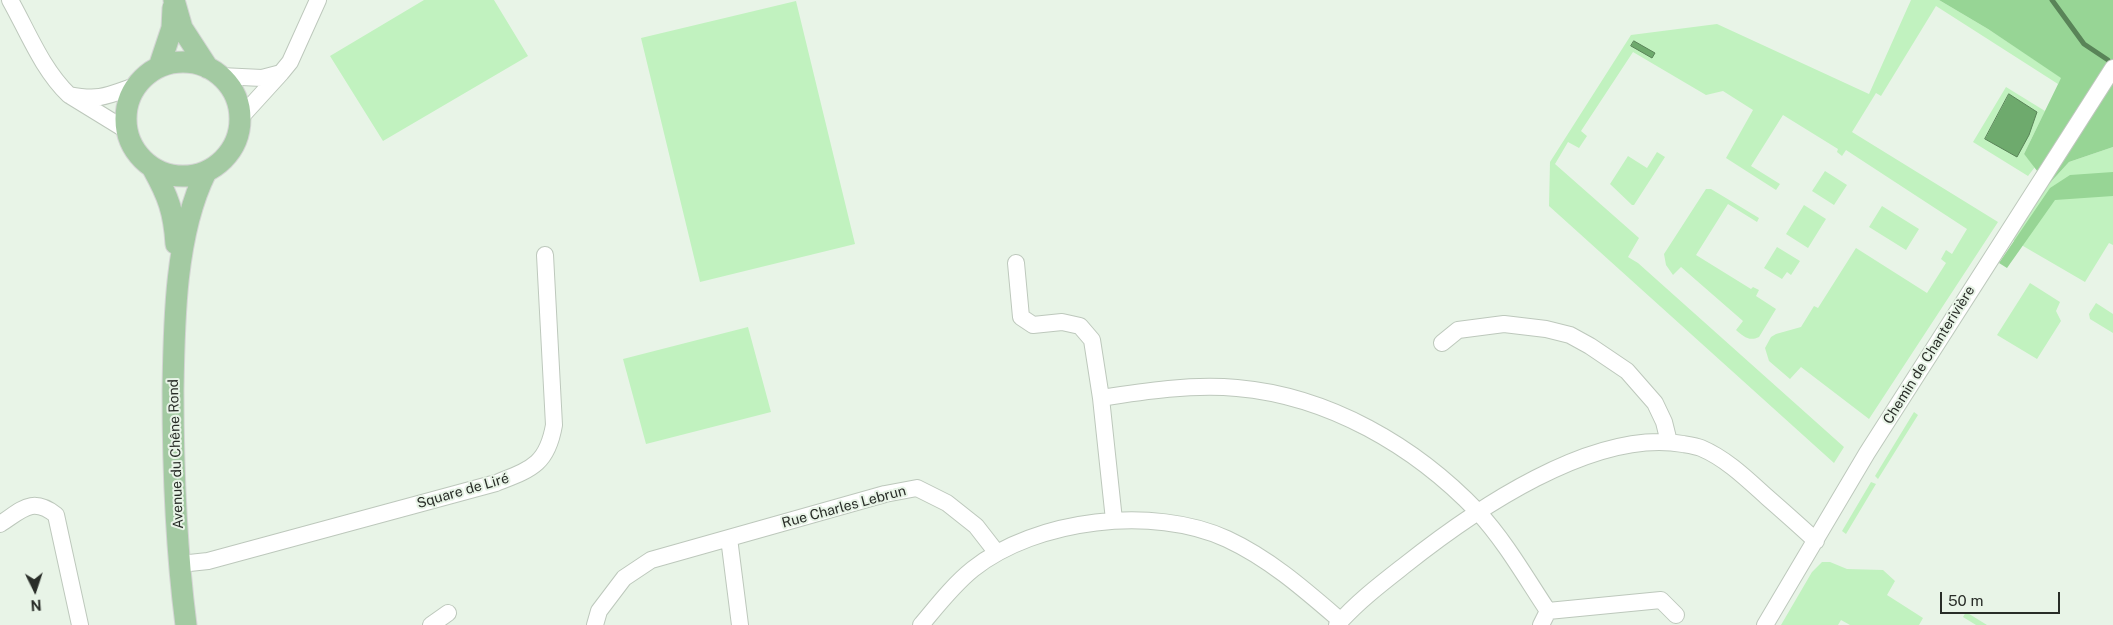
<!DOCTYPE html>
<html>
<head>
<meta charset="utf-8">
<style>
  body { margin:0 }
  #map { position:relative; width:2113px; height:625px; overflow:hidden; background:#e8f4e7; font-family:"Public Sans",sans-serif }
  canvas { display:block }
  .north { position:absolute; left:10px; top:565px; width:50px; height:50px; -webkit-text-stroke:4px #e8f4e7; paint-order:stroke; rotate:176deg; font-size:14px; font-weight:700; line-height:20px; text-align:center; color:#292d28 }
  .north::after { content:''; display:block; margin:auto; width:18px; height:22px; background:#292d28; clip-path:polygon(50% 0,100% 100%,50% 72%,0 100%) }
  .scale { position:absolute; left:1940px; top:592px; width:120px; height:22px; box-sizing:border-box; border:2px solid #292d28; border-top:0; padding-left:6px; font-size:15px; line-height:18px; white-space:nowrap; color:#292d28; -webkit-text-stroke:4px #e8f4e7; paint-order:stroke }
</style>
</head>
<body>
<div id="map">
<canvas width="2113" height="625"></canvas>
<div class="north">N</div>
<div class="scale">50 m</div>
</div>
<script>
const ctx = document.querySelector('canvas').getContext('2d');
ctx.lineJoin = 'round';
function fill(path, color) {
  ctx.fillStyle = color;
  ctx.fill(path, 'evenodd');
}
function trace(path, color, width, dash) {
  ctx.strokeStyle = color;
  ctx.lineWidth = width;
  ctx.lineCap = dash ? 'butt' : 'round';
  ctx.setLineDash(dash || []);
  ctx.stroke(path);
}
function write(font, color, halo, rows, align = 'center') {
  ctx.font = font + ' "Public Sans",sans-serif';
  ctx.lineWidth = 4;
  ctx.setLineDash([]);
  ctx.textBaseline = 'middle';
  ctx.strokeStyle = halo;
  ctx.fillStyle = color;
  for (const [text, x, y, turn = 0] of rows) {
    ctx.save();
    ctx.translate(x, y);
    ctx.rotate((+turn || 0) * Math.PI / 180);
    ctx.textAlign = isNaN(turn) ? turn : align;
    if (halo) ctx.strokeText(text, 0, 0);
    ctx.fillText(text, 0, 0);
    ctx.restore();
  }
}
const green = new Path2D(`
  M 424,0 L 494,0 L 528,56 L 383,141 L 330,56 Z
  M 1911,0 L 1939,0 L 1988,29 L 2062,78 L 2058,84 L 1936,6 L 1881,96 L 1876,93 L 1852,132 L 1998,222 L 1869,419 L 1801,367 L 1790,379 L 1769,361 L 1765,348 L 1771,337 L 1776,334 L 1801,327 L 1814,306 L 1818,308 L 1856,248 L 1927,293 L 1946,263 L 1941,259 L 1946,250 L 1952,254 L 1967,229 L 1846,150 L 1842,156 L 1837,152 L 1838,149 L 1783,115 L 1751,166 L 1780,184 L 1776,190 L 1726,158 L 1753,110 L 1723,91 L 1706,95 L 1633,52 L 1581,131 L 1587,136 L 1579,148 L 1568,142 L 1555,164 L 1639,238 L 1628,257 L 1638,263 L 1844,447 L 1834,463 L 1549,206 L 1550,162 L 1631,35 L 1717,24 L 1869,94 Z
  M 796,1 L 855,244 L 700,282 L 641,38 Z
  M 2006,87 L 2045,111 L 2024,154 L 2035,167 L 2028,176 L 1973,142 Z
  M 2113,147 L 2113,245 L 2109,243 L 2085,282 L 2011,239 L 2048,185 L 2069,162 Z
  M 1657,152 L 1665,157 L 1634,205 L 1632,205 L 1610,184 L 1628,156 L 1647,168 Z
  M 1825,171 L 1847,185 L 1834,205 L 1812,191 Z
  M 1706,189 L 1711,189 L 1759,218 L 1757,222 L 1728,204 L 1696,255 L 1751,289 L 1753,287 L 1759,290 L 1756,296 L 1776,309 L 1759,337 C 1749,342 1743,336 1736,330 L 1743,321 L 1681,267 L 1673,275 L 1666,265 L 1664,254 Z
  M 1804,205 L 1826,219 L 1808,248 L 1786,234 Z
  M 1882,206 L 1919,229 L 1906,250 L 1869,227 Z
  M 1777,247 L 1800,261 L 1791,275 L 1787,272 L 1782,279 L 1764,268 Z
  M 2030,283 L 2060,302 L 2056,311 L 2061,321 L 2037,359 L 1997,335 Z
  M 2096,303 L 2113,314 L 2113,333 L 2090,319 L 2089,314 Z
  M 748,327 L 771,412 L 646,444 L 623,359 Z
  M 1914,412 L 1918,415 L 1878,479 L 1875,476 Z
  M 1871,482 L 1876,484 L 1846,534 L 1842,531 Z
  M 1822,562 L 1830,562 L 1847,569 L 1883,570 L 1895,581 L 1887,595 L 1923,618 L 1919,625 L 1850,625 L 1841,620 L 1838,625 L 1781,625 L 1812,572 Z
  M 1966,612 L 1987,625 L 1976,625 L 1963,617 Z`);
const forest = new Path2D(`
  M 1939,0 L 2113,0 L 2113,147 L 2069,162 L 2048,185 L 2024,154 L 2061,78 L 1988,29 Z
  M 2113,172 L 2113,196 L 2055,200 L 2007,268 L 1999,263 L 2050,188 L 2070,175 Z`);
const water = new Path2D(`
  M 1634,41 L 1655,53 L 1652,58 L 1631,46 Z
  M 2009,94 L 2037,112 L 2029,135 L 2017,157 L 1985,139 Z`);
const stream = new Path2D(`
  M 2052,0 L 2084,44 L 2108,60`);
const minor = new Path2D(`
  M 10,0 C 28,32 42,69 69,95
  M 281,73 L 290,62 L 318,0
  M 221,76 L 262,78 L 281,73 L 240,118
  M 126,130 L 69,95 C 99,101 107,96 135,86
  M 1016,263 L 1021,317 L 1033,325 L 1062,322 L 1080,326 L 1092,340 L 1101,398
  M 1442,343 L 1458,330 L 1504,324 L 1546,329 L 1570,335 L 1590,346 L 1627,371 L 1655,403 L 1664,422 L 1669,442
  M 1114,520 L 1101,398 C 1145,391 1192,384 1237,388 C 1329,396 1415,446 1478,512 C 1505,541 1526,578 1548,611 L 1661,600 L 1676,615
  M 0,524 C 22,510 32,496 56,515 L 80,625
  M 729,538 L 740,625
  M 180,564 L 208,561 L 496,483 C 531,469 547,465 554,425 L 545,255
  M 431,625 L 448,613
  M 595,625 L 599,611 L 624,578 L 651,560 L 885,494 L 917,488 L 947,503 L 976,526 L 997,553
  M 921,625 C 937,606 953,585 973,569 C 1036,519 1153,505 1227,539 C 1270,559 1305,590 1341,621
  M 1337,625 C 1357,602 1382,583 1405,565 C 1473,511 1593,428 1683,444 C 1689,445 1696,446 1701,448 C 1727,459 1748,480 1768,498 C 1784,512 1800,526 1816,541
  M 1541,625 L 1548,611
  M 1765,625 L 1867,453 L 2113,68`);
const major = new Path2D(`
  M 174,0 L 182,28 L 208,68
  M126 119a57 57 0 1 1 114 0a57 57 0 1 1-114 0Z
  M 159,67 L 172,28 L 173,8
  M 153,169 C 168,196 174,212 176,244
  M 186,625 C 176,548 173,468 173,391 C 174,322 175,234 206,172`);
const streetNames = [
  ["Chemin de Chanterivière",1929,355,-58],
  ["Avenue du Chêne Rond",176,454,-92],
  ["Square de Liré",463,491,-16],
  ["Rue Charles Lebrun",844,507,-15]
];
fill(green, '#c1f2bf');
fill(forest, '#97d595');
fill(water, '#6eaa6d');
trace(water, '#598458', 1);
trace(stream, '#598458', 5);
trace(minor, '#bdc8bc', 18);
trace(major, '#d4d5d4', 23);
trace(minor, '#fff', 16);
trace(major, '#a3caa2', 21);
write('14px', '#292d28', '#e8f4e7', streetNames);
</script>
</body>
</html>
